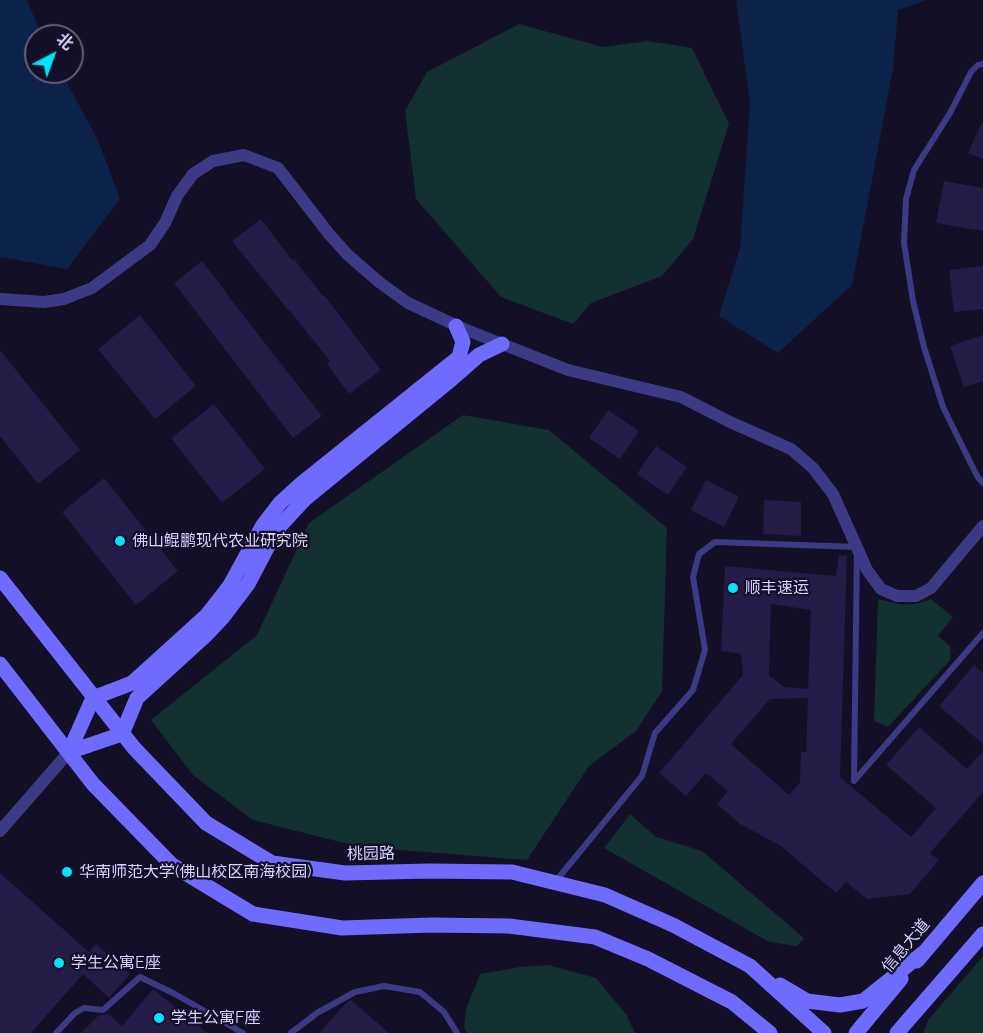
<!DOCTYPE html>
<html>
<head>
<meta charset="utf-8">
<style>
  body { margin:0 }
  #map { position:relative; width:983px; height:1033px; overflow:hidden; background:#130f26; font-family:Raleway,"Noto Sans SC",sans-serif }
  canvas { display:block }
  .north { position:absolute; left:24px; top:24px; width:60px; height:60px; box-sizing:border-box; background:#130f26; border:2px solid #625e7d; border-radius:50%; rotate:41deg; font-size:16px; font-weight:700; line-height:24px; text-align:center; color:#d9d4ff }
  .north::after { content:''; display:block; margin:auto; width:21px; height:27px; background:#00e5ff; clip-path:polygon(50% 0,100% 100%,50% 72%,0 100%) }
</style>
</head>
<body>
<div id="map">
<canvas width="983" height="1033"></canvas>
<div class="north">北</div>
</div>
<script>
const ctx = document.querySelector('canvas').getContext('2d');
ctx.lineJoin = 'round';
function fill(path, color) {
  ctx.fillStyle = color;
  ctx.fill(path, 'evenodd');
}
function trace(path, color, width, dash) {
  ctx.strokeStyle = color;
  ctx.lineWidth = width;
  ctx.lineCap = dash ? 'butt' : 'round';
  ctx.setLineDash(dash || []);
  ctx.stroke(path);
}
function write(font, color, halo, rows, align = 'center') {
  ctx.font = font + ' Raleway,"Noto Sans SC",sans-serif';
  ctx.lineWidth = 4.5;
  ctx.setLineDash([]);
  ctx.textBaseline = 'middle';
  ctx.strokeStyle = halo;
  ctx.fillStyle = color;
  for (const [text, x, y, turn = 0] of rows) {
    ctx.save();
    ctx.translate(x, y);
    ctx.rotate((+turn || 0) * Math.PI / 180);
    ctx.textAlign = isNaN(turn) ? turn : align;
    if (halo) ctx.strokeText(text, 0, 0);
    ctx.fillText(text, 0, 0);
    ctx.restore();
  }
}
const green = new Path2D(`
  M 519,24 L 603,47 L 648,41 L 692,48 L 729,124 L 693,239 L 662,276 L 591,303 L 573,324 L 501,297 L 416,199 L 405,111 L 427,72 Z
  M 463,415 L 549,430 L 667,528 L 662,691 L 636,731 L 589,766 L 527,860 L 360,847 L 253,820 L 193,775 L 151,720 L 257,635 L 309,523 Z
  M 878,599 C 902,605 908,608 931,599 L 953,617 L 938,636 L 950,646 L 951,659 L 888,727 L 874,721 Z
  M 630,814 L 656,837 L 702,851 L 804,938 L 797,946 L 769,942 L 604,848 Z
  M 983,956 L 983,1033 L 923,1033 L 929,1019 Z
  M 548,965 L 596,978 L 626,1014 L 635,1033 L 467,1033 L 464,1027 L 466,1009 L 480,974 L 520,967 Z`);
const water = new Path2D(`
  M 0,0 L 27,0 L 42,36 L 36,36 L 36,72 L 61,72 L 98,140 L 120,199 L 67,269 L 0,257 Z
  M 736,0 L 927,0 L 898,10 L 893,69 L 852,285 L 778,353 L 719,316 L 740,248 L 750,103 Z`);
const building = new Path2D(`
  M 983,120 L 983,159 L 968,153 Z
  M 944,181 L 983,188 L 983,231 L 936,223 Z
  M 261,219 L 292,260 L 294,259 L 323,296 L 324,295 L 381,370 L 349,394 L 327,364 L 330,361 L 290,311 L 289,311 L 232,241 Z
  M 202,261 L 226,292 L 225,292 L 322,416 L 293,438 L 174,283 Z
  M 983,266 L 983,309 L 954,312 L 949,270 Z
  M 140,315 L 196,386 L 155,419 L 98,349 Z
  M 983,335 L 983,381 L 964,387 L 950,346 Z
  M 0,350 L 80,450 L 38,484 L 0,436 Z
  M 214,404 L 265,469 L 222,503 L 171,438 Z
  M 608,410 L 639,431 L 620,459 L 589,438 Z
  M 656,446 L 687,467 L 668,495 L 637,474 Z
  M 104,478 L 178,571 L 136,605 L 62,512 Z
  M 706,480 L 739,497 L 724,527 L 691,510 Z
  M 764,500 L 801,502 L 801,536 L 763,534 Z
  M 839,555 L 847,556 L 840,777 L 911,837 L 936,808 L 886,765 L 919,727 L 967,769 L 983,751 L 983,792 L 930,853 L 939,860 L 910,894 L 867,899 L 846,882 L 836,893 L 781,846 L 740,824 L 717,804 L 728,791 L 706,773 L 686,796 L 659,773 L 743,675 L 741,654 L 721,651 L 725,566 L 836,576 ZM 771,604 L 811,610 L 808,689 L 784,687 L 769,675 ZM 808,698 L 806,752 L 801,752 L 800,782 L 789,795 L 731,744 L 770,699 Z
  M 974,665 L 983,673 L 983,744 L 939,706 Z
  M 0,873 L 89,952 L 96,944 L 130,974 L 109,998 L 83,974 L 31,1033 L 0,1033 Z
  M 153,989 L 207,1033 L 81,1033 L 99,1015 L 104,1015 L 107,1013 L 122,1026 Z
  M 351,1000 L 389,1033 L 319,1033 L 345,1004 Z`);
const lane = new Path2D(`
  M 983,64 L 978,65 L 971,72 L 950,113 L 914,170 L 906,199 L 904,243 L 913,301 L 924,347 L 943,407 L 977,476 L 983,483
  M 555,882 L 642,776 L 655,733 L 693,690 L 705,650 L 693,577 L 699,554 L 715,542 L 857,547 L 854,781 L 983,633
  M 56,1033 L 75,1013 L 84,1008 L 103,1010 L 140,977 L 175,994 L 243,1033
  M 291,1033 L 317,1013 L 355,992 L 384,986 L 420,992 L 444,1012 L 457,1033`);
const street = new Path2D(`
  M 0,299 L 44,302 L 64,299 L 92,288 L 150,245 L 165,223 L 177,196 L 193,174 L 213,161 L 244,155 L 278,168 L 329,234 L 348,255 L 379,282 L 408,303 L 464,329 L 568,370 L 681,397 L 730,422 L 791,449 L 813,468 L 833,494 L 867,570 L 881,589 L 897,596 L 916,596 L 931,588 L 983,526
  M 0,831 L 69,752`);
const secondary = new Path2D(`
  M 0,578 L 134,748 L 206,823 L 272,863 L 345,873 L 430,871 L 512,872 L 605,895 L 673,925 L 750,966 L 824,1033
  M 0,664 L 93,784 L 172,865 L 253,914 L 342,928 L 431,925 L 509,926 L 595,937 L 648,959 L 732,1002 L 770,1033
  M 69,752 L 122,734 L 137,698 L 205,636 L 223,617 L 248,584 L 269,544 L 280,526 L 305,499 L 447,383 L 479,355 L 502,344
  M 69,752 L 93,698 L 132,683 L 207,615 L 229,587 L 263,525 L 280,503 L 302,483 L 459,357 L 463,342 L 456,326
  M 917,961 L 983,883
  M 780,985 L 807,1001 L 840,1005 L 863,1001 L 923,953
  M 856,1033 L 901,979
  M 897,1033 L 983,934`);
const markers = [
  [120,541,6,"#00e5ff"],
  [733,588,6,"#00e5ff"],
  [67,872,6,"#00e5ff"],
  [59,963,6,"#00e5ff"],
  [159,1018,6,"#00e5ff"]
];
const poiNames = [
  ["佛山鲲鹏现代农业研究院",132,541],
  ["顺丰速运",745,588],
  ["华南师范大学(佛山校区南海校园)",79,872],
  ["学生公寓E座",71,963],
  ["学生公寓F座",171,1018]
];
const streetNames = [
  ["桃园路",371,854,-1],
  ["信息大道",906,946,-50]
];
fill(green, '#12302f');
fill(water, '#0c2248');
fill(building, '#241b47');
trace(lane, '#3d3a85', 6);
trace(street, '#3d3a85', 12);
trace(secondary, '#6f6bff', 15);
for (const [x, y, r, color] of markers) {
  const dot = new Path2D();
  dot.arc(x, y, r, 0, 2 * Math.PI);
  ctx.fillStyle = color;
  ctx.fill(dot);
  trace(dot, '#130f26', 2);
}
write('16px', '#d9d4ff', '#130f26', poiNames, 'left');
write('16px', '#d9d4ff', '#130f26', streetNames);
</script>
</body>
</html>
